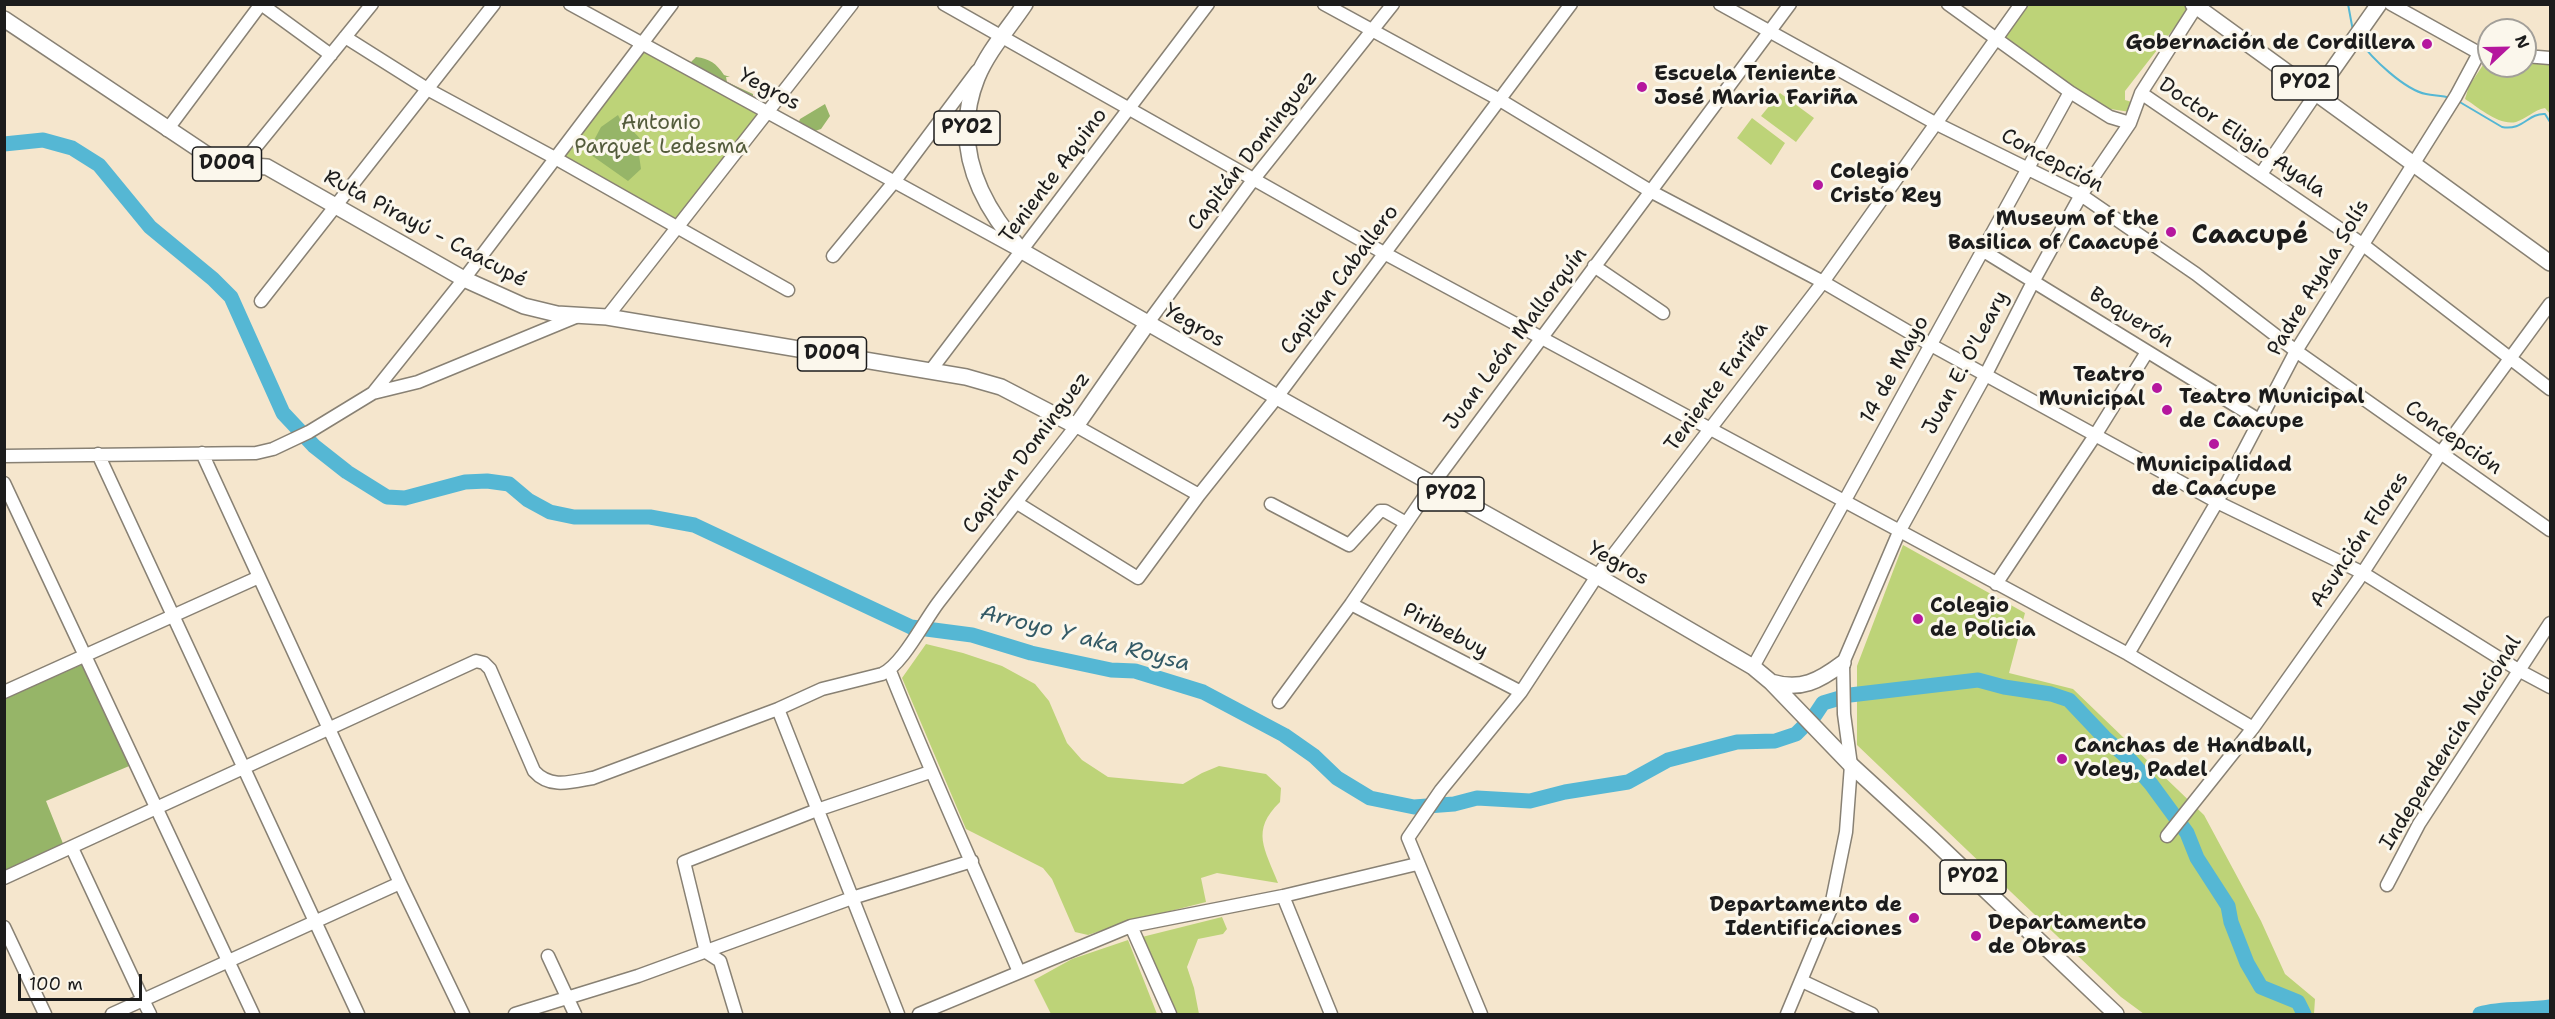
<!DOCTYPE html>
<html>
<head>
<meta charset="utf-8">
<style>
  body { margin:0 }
  #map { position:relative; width:2555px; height:1019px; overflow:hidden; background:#f5e6cd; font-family:"Shantell Sans",sans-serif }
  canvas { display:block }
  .frame { position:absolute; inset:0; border:6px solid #1c1c1c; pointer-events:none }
  .north { position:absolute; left:2477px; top:18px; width:60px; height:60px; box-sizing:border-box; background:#fbf7ec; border:2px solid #a29f99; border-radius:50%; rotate:68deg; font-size:16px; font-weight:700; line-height:24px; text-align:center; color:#1c1c1c }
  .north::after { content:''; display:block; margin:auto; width:21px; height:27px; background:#b5179e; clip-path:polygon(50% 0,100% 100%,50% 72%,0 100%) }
  .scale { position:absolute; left:18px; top:974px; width:124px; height:27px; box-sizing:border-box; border:3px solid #1c1c1c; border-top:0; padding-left:8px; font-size:18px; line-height:21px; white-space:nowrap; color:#1c1c1c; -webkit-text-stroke:4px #fbf7ec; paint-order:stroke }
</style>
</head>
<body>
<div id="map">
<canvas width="2555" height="1019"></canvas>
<div class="frame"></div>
<div class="north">N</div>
<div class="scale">100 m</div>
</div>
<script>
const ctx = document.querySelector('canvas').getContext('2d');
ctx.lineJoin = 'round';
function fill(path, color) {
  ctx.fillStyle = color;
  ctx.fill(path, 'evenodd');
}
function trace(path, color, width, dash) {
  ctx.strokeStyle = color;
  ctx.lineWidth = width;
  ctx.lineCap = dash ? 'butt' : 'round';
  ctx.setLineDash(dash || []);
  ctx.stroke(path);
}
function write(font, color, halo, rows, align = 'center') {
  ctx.font = font + ' "Shantell Sans",sans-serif';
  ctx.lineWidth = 6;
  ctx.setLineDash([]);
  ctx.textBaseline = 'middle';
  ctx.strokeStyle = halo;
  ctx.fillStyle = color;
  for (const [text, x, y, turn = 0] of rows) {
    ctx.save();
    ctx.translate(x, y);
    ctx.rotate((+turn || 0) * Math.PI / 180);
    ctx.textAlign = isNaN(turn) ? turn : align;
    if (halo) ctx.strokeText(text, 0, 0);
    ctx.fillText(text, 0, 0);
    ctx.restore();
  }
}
const green = new Path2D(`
  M 2183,4 L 2189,9 L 2125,91 L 2125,100 L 2135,103 L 2130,112 L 2104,108 L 2001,40 L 2026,5 Z
  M 642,45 L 769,114 L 679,228 L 555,158 Z
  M 2489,56 L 2489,66 L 2525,66 L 2525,60 L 2550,63 L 2550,114 L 2545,108 C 2534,110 2526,119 2516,122 C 2499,126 2478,107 2465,99 L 2469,86 Z
  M 1780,93 L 1814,118 L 1796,142 L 1761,116 Z
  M 1752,118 L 1785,143 L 1771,165 L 1737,138 Z
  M 1903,545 L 2025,613 L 2009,673 L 2073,689 L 2204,815 L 2261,921 L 2285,974 L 2315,999 L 2314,1014 L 2144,1014 L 2121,997 L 1857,745 L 1857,666 Z
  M 926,644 L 963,653 L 1002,666 L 1035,684 L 1049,701 L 1067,743 L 1082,760 L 1108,777 L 1183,784 L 1202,773 L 1219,766 L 1266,774 L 1281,788 L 1280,802 C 1250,831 1265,849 1278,883 L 1217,873 L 1201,878 L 1206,902 L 1127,922 L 1088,935 L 1075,932 L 1052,879 L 1043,868 L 966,829 L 902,678 Z
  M 1222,917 L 1227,929 L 1223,934 L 1198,939 L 1187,967 L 1194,988 L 1199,1014 L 1173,1014 L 1142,937 Z
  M 1128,940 L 1157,1014 L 1051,1014 L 1034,980 L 1072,959 Z`);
const forest = new Path2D(`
  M 696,57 C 710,59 716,63 724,75 L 730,77 L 726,77 L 727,82 L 753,94 L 753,99 L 689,64 Z
  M 825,104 L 830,116 L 821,129 L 812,132 L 798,124 L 800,119 Z
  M 618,115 L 622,123 C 630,126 643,141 647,149 L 639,155 L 641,169 L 628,181 L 584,150 L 592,144 L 601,127 Z
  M 83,664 L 134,764 L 46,801 L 64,846 L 4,872 L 4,699 Z`);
const stream = new Path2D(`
  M 2348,4 L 2353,31
  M 2360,41 C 2371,58 2405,90 2426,94 C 2434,96 2442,95 2450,98
  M 2458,101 L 2502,127 C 2523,131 2528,113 2545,114 L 2550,122`);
const river = new Path2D(`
  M 4,144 L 43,140 L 72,148 L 99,165 L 150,227 L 213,279 L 231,297 L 283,413 L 314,446 L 347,472 L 387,497 L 405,498 L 465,482 L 487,481 L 509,484 L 528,500 L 550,512 L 574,517 L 650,517 L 694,525 L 911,627 L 972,635 L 1031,653 L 1111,670 L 1135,671 L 1203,692 L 1284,735 L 1314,756 L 1337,778 L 1370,798 L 1414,807 L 1454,804 L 1477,798 L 1530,801 L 1565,792 L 1628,782 L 1668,760 L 1737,742 L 1775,741 L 1796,734 L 1815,715 L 1823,703 L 1850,695 L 1978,680 L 2004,687 L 2051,694 L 2069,700 L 2104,737 L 2130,760 L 2151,784 L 2187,833 L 2197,858 L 2228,906 L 2231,922 L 2247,963 L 2261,987 L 2298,1002 L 2304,1014
  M 2480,1014 C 2503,1007 2527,1011 2550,1007`);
const minor = new Path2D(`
  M 261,4 L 331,55
  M 570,4 L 1019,250
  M 944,4 L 1384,253 L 2128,654 L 2253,728
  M 1324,4 L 1500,100 L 1652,192 L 1823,282 L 1931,345 L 2217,502 L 2363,573 L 2520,671 L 2550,687
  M 1720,4 L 1935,123 L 2081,195 L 2196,274 L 2296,351 L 2550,530
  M 1948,4 L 2070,92 L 2110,117 L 2130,123
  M 2391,4 L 2479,53 L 2489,54
  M 345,37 L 429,90 L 555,158 L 788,290
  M 2525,56 L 2550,58
  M 2141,93 L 2362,244 L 2550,389
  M 167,130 L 261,4
  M 242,164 L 372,4
  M 2261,174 L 2317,92
  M 1982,250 L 2259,420
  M 833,256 L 894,182 L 977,71
  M 1594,266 L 1663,313
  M 261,301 L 494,4
  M 607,317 L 852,4
  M 1147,324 L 1253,180 L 1393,4
  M 931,370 L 1208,4
  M 373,393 L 464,279 L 672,4
  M 202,453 L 400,883 L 463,1014
  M 98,454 L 358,1014
  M 4,456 L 256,453 L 273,449 L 309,432 L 373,393 L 418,382 L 578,316
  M 4,483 L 253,1014
  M 1017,503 L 1138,578 L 1199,495 L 1277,397 L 1571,4
  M 1271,504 L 1349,545 L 1380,511 L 1385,511 L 1406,523
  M 1996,584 L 2096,434 L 2147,352
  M 1351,604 L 1521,692
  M 2128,654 L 2217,502 L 2296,351 L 2456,96 L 2479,53
  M 1753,667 L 2070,92
  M 890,671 C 930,772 976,871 1019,972
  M 4,692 L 259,577
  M 1279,702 L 1351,604 L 1433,484 L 1790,4
  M 778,709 L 898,1014
  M 2167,836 L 2253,728 L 2358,580 L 2440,454 L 2550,304
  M 72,848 L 143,1000 L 400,883
  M 4,878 L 476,661 L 484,663 L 490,669 L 534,771 C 550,789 571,782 593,778 L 778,709 L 822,689 L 882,674 C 902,665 923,623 938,603 C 983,544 1030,485 1076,426 L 1199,495
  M 2387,885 L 2419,824 L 2550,623
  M 1283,896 L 1331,1014
  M 1131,926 L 1170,1014
  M 4,927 L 45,1014
  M 548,956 L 575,1014
  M 1802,981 L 1872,1014
  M 112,1014 L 143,1000 L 150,1014
  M 515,1014 L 638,976 L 852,898 L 972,861
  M 736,1014 L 720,961 L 706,952 L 684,862 L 817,810 L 930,772
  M 919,1014 L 1131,926 L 1283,896 L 1417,864
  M 1481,1014 L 1408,838 L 1441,790 L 1521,692 L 1597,576 L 1823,282 L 2021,4
  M 1787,1014 L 1830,911 L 1846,832 L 1851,765 L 1844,714 L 1843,663 L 1899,532 L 1986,374 L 2034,280 L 2081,195 L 2130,123 L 2141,93 L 2196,7`);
const major = new Path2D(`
  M 1025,4 C 1009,28 988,51 977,78 C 951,143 978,202 1022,251 L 1277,397 L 1597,576 L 1753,667 L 1771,682 L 1851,765 L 1932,839 L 2116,1014
  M 2193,4 L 2550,263
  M 4,19 L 215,160 L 224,164 L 267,167 L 464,279 L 524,306 L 557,314 L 607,317 L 966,377 L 1001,387 L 1076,426 L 1147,324
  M 2317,92 L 2379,4
  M 1771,682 C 1801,691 1819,681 1843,663`);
const markers = [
  [2427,44,6,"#b5179e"],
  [1642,87,6,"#b5179e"],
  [1818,185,6,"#b5179e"],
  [2171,232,6,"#b5179e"],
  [2157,388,6,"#b5179e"],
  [2167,410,6,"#b5179e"],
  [2214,444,6,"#b5179e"],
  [1918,619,6,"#b5179e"],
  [2062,759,6,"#b5179e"],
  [1914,918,6,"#b5179e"],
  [1976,936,6,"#b5179e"]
];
const shields = [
  [2305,83,66],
  [967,128,66],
  [227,164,69],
  [832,354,69],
  [1451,494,66],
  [1973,877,66]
];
const shieldNames = [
  ["PY02",2305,83],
  ["PY02",967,128],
  ["D009",227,164],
  ["D009",832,354],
  ["PY02",1451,494],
  ["PY02",1973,877]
];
const poiNames = [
  ["Gobernación de Cordillera",2415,44,"right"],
  ["Escuela Teniente",1654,75],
  ["José Maria Fariña",1654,99],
  ["Colegio",1830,173],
  ["Cristo Rey",1830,197],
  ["Museum of the",2159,220,"right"],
  ["Basilica of Caacupé",2159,244,"right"],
  ["Teatro",2145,376,"right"],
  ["Municipal",2145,400,"right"],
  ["Teatro Municipal",2179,398],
  ["de Caacupe",2179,422],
  ["Municipalidad",2214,466,"center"],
  ["de Caacupe",2214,490,"center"],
  ["Colegio",1930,607],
  ["de Policia",1930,631],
  ["Canchas de Handball,",2074,747],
  ["Voley, Padel",2074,771],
  ["Departamento de",1902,906,"right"],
  ["Identificaciones",1902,930,"right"],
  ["Departamento",1988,924],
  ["de Obras",1988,948]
];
const streetNames = [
  ["Yegros",769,90,28],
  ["Doctor Eligio Ayala",2242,138,34],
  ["Capitán Dominguez",1253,151,-52],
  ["Concepción",2052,161,28],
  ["Teniente Aquino",1054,176,-53],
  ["Ruta Pirayú - Caacupé",425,229,28],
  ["Padre Ayala Solís",2319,278,-59],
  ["Capitan Caballero",1340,280,-53],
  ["Boquerón",2131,318,32],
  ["Yegros",1194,326,30],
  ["Juan León Mallorquín",1516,339,-53],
  ["Juan E. O'Leary",1966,363,-62],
  ["14 de Mayo",1895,370,-61],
  ["Teniente Fariña",1717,387,-53],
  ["Concepción",2453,438,35],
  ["Capitan Dominguez",1027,453,-53],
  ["Asunción Flores",2360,540,-56],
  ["Yegros",1618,564,30],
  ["Piribebuy",1445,631,28],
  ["Independencia Nacional",2451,743,-58]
];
const parkNames = [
  ["Antonio",661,124],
  ["Parquet Ledesma",661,148]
];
const waterNames = [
  ["Arroyo Y aka Roysa",1085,639,14]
];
const districtNames = [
  ["Caacupé",2250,236]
];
fill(green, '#bdd378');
fill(forest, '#96b568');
trace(stream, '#55b7d4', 2);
trace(river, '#55b7d4', 15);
trace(minor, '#888174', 15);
trace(major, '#888174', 18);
trace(minor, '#fff', 12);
trace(major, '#fff', 15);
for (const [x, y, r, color] of markers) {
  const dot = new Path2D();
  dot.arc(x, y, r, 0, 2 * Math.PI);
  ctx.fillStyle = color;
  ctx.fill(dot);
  trace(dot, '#fbf7ec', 2);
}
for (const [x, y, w] of shields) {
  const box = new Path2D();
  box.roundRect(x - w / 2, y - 17, w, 34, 4.5);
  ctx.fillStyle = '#fbf7ec';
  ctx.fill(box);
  trace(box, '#1c1c1c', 1.5);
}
write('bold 20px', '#1c1c1c', null, shieldNames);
write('bold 21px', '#1c1c1c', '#fbf7ec', poiNames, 'left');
write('21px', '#1c1c1c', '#fbf7ec', streetNames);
write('21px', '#545c3c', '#fbf7ec', parkNames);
write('italic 22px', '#335a66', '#fbf7ec', waterNames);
write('bold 27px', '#1c1c1c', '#fbf7ec', districtNames);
</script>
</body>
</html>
